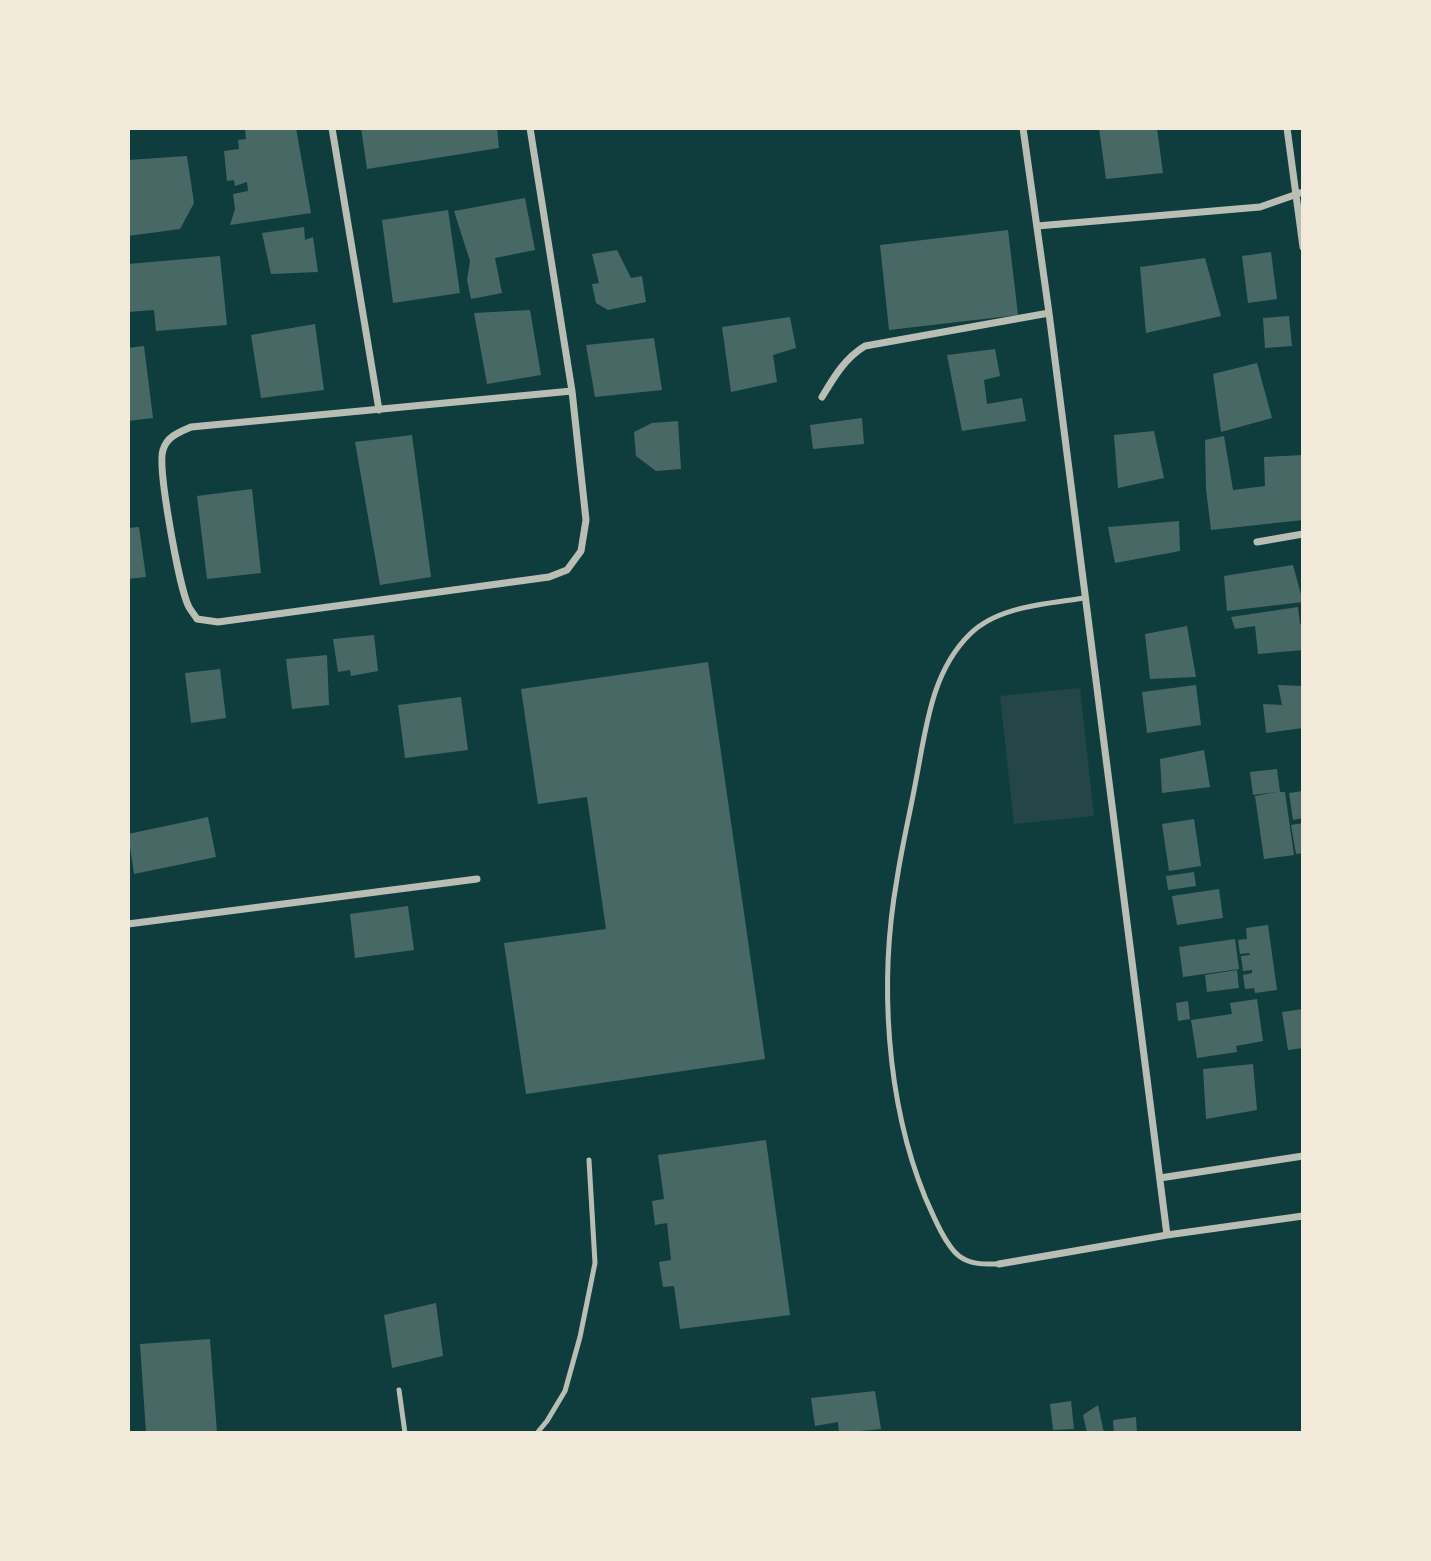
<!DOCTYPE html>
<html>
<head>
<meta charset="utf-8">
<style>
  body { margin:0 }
  #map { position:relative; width:1431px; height:1561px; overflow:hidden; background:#0f3d3e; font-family:"Work Sans",sans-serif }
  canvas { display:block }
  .frame { position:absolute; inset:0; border:130px solid #f1e9da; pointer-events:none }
</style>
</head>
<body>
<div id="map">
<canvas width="1431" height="1561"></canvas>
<div class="frame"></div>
</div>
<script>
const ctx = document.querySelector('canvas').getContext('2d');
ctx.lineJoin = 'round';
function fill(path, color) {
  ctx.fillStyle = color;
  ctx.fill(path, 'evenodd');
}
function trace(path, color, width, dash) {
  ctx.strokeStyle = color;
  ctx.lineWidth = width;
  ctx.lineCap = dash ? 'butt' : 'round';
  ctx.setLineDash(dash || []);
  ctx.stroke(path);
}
const green = new Path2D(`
  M 1080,688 L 1094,816 L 1014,824 L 1000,696 Z`);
const building = new Path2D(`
  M 245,128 L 296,128 L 311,213 L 230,225 L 235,209 L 233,194 L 248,191 L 247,182 L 235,186 L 234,180 L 227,181 L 224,151 L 239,149 L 238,140 L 246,139 Z
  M 361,128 L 497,128 L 499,148 L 367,169 Z
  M 1099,128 L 1157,128 L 1163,173 L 1106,179 Z
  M 187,156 L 194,203 L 180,229 L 128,236 L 128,160 Z
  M 525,198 L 535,250 L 495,258 L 502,293 L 471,299 L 467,280 L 470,261 L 454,211 Z
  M 448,210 L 460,293 L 393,303 L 382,220 Z
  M 304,227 L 305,240 L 313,237 L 318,272 L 271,274 L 262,233 Z
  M 1008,230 L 1018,315 L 889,330 L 880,245 Z
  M 617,250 L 631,278 L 642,276 L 646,302 L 608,310 L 596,303 L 592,284 L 599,283 L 592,254 Z
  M 1271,252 L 1277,299 L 1248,303 L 1242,256 Z
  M 220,256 L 227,325 L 156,331 L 154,310 L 128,312 L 128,264 Z
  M 1205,258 L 1221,316 L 1146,333 L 1140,267 Z
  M 530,310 L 541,375 L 487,384 L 474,313 Z
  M 1289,316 L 1292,346 L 1265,348 L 1263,318 Z
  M 790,317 L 796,348 L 773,355 L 777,382 L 731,392 L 722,327 Z
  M 315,324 L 324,390 L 261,398 L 251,335 Z
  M 654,338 L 662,390 L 595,397 L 586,345 Z
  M 144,346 L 153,418 L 128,421 L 128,348 Z
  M 995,349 L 1000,376 L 984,380 L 987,404 L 1022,398 L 1026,421 L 962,431 L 947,355 Z
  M 1257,363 L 1272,418 L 1221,432 L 1213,374 Z
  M 862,418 L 864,444 L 813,449 L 810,425 Z
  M 678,421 L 681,469 L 656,471 L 636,456 L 634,432 L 652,423 Z
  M 1154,431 L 1164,478 L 1118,488 L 1114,435 Z
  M 412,435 L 431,577 L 380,585 L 355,442 Z
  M 1224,436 L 1233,490 L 1265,486 L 1264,457 L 1303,455 L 1303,520 L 1211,530 L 1206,489 L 1205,440 Z
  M 252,489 L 261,573 L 207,579 L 197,496 Z
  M 1179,521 L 1180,551 L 1115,563 L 1108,527 Z
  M 139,527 L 146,577 L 128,579 L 128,528 Z
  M 1293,565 L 1303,602 L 1227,611 L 1224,576 Z
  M 1298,607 L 1300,624 L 1303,624 L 1303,650 L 1258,654 L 1255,626 L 1235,629 L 1231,617 Z
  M 1187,626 L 1196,677 L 1150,679 L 1145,634 Z
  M 374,635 L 378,671 L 351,676 L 350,670 L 338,672 L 333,639 Z
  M 327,655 L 329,705 L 292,709 L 286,659 Z
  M 708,662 L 765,1059 L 526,1094 L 504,943 L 606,929 L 587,797 L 538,804 L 521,689 Z
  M 220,669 L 226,718 L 191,723 L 185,673 Z
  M 1196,685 L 1201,725 L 1147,733 L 1142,692 Z
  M 1278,685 L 1303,686 L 1303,728 L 1266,733 L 1263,704 L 1282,705 Z
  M 461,697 L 468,750 L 405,758 L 398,705 Z
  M 1204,750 L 1210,787 L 1162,793 L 1160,759 Z
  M 1277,769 L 1280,792 L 1285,792 L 1294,855 L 1264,859 L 1255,796 L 1276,792 L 1253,795 L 1250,772 Z
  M 1303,791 L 1303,818 L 1293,820 L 1289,793 Z
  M 208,817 L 216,857 L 134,874 L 128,834 Z
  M 1194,819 L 1201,866 L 1169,871 L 1162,824 Z
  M 1303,823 L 1303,853 L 1296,854 L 1291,825 Z
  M 1194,872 L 1196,886 L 1168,890 L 1166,876 Z
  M 1219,889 L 1223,918 L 1177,925 L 1172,896 Z
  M 408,906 L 414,950 L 355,958 L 350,914 Z
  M 1268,925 L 1277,990 L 1255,993 L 1254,988 L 1245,989 L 1243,975 L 1252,973 L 1252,970 L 1243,971 L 1241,956 L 1250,955 L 1249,953 L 1240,954 L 1238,940 L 1247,939 L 1246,928 Z
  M 1235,939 L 1239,969 L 1183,977 L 1179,947 Z
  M 1237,970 L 1239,988 L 1207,992 L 1205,975 Z
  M 1257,999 L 1263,1041 L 1236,1046 L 1237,1052 L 1197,1058 L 1191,1020 L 1232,1014 L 1230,1003 Z
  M 1188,1001 L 1190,1019 L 1178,1021 L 1176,1003 Z
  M 1303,1009 L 1303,1048 L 1288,1050 L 1282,1012 Z
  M 1253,1064 L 1257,1110 L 1206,1119 L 1203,1069 Z
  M 766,1140 L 790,1315 L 680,1329 L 674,1286 L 663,1287 L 659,1262 L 671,1260 L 667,1223 L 655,1225 L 652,1201 L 664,1199 L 658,1155 Z
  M 436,1303 L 443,1356 L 392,1368 L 384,1315 Z
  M 210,1339 L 217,1433 L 146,1433 L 140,1344 Z
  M 875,1391 L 881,1429 L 839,1433 L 838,1422 L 815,1426 L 811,1398 Z
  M 1071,1401 L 1074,1429 L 1053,1430 L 1050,1404 Z
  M 1098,1405 L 1104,1433 L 1087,1433 L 1083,1415 Z
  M 1136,1417 L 1137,1433 L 1114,1433 L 1113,1420 Z`);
const service = new Path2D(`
  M 999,1264 C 985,1264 971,1265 959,1256 C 945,1245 932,1213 925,1197 C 886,1101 879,980 897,879 C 902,846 910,813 916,780 C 926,729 931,672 970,634 C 998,606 1047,604 1084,598
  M 399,1390 L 405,1433
  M 537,1433 L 547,1421 L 565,1391 L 580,1337 L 595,1263 L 589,1160`);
const minor = new Path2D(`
  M 332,128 L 379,410
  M 530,128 L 572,391 L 586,520 L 581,551 L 567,570 L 549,577 L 218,622 L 197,619 C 194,614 190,610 188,605 C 179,585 157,467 163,450 C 167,436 180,432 191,427 L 572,391
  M 1023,128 L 1049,313 L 1167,1235
  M 1287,128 L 1303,247
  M 1037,226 L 1260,207 L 1303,192
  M 822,397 C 834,377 845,358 865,346 L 1049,313
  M 1257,542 L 1303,534
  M 128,924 L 477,879
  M 1160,1178 L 1303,1156
  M 999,1264 L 1167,1235 L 1303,1216`);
fill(green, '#244646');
fill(building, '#486865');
trace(service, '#b8beb3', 5);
trace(minor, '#b8beb3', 7);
</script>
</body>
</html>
